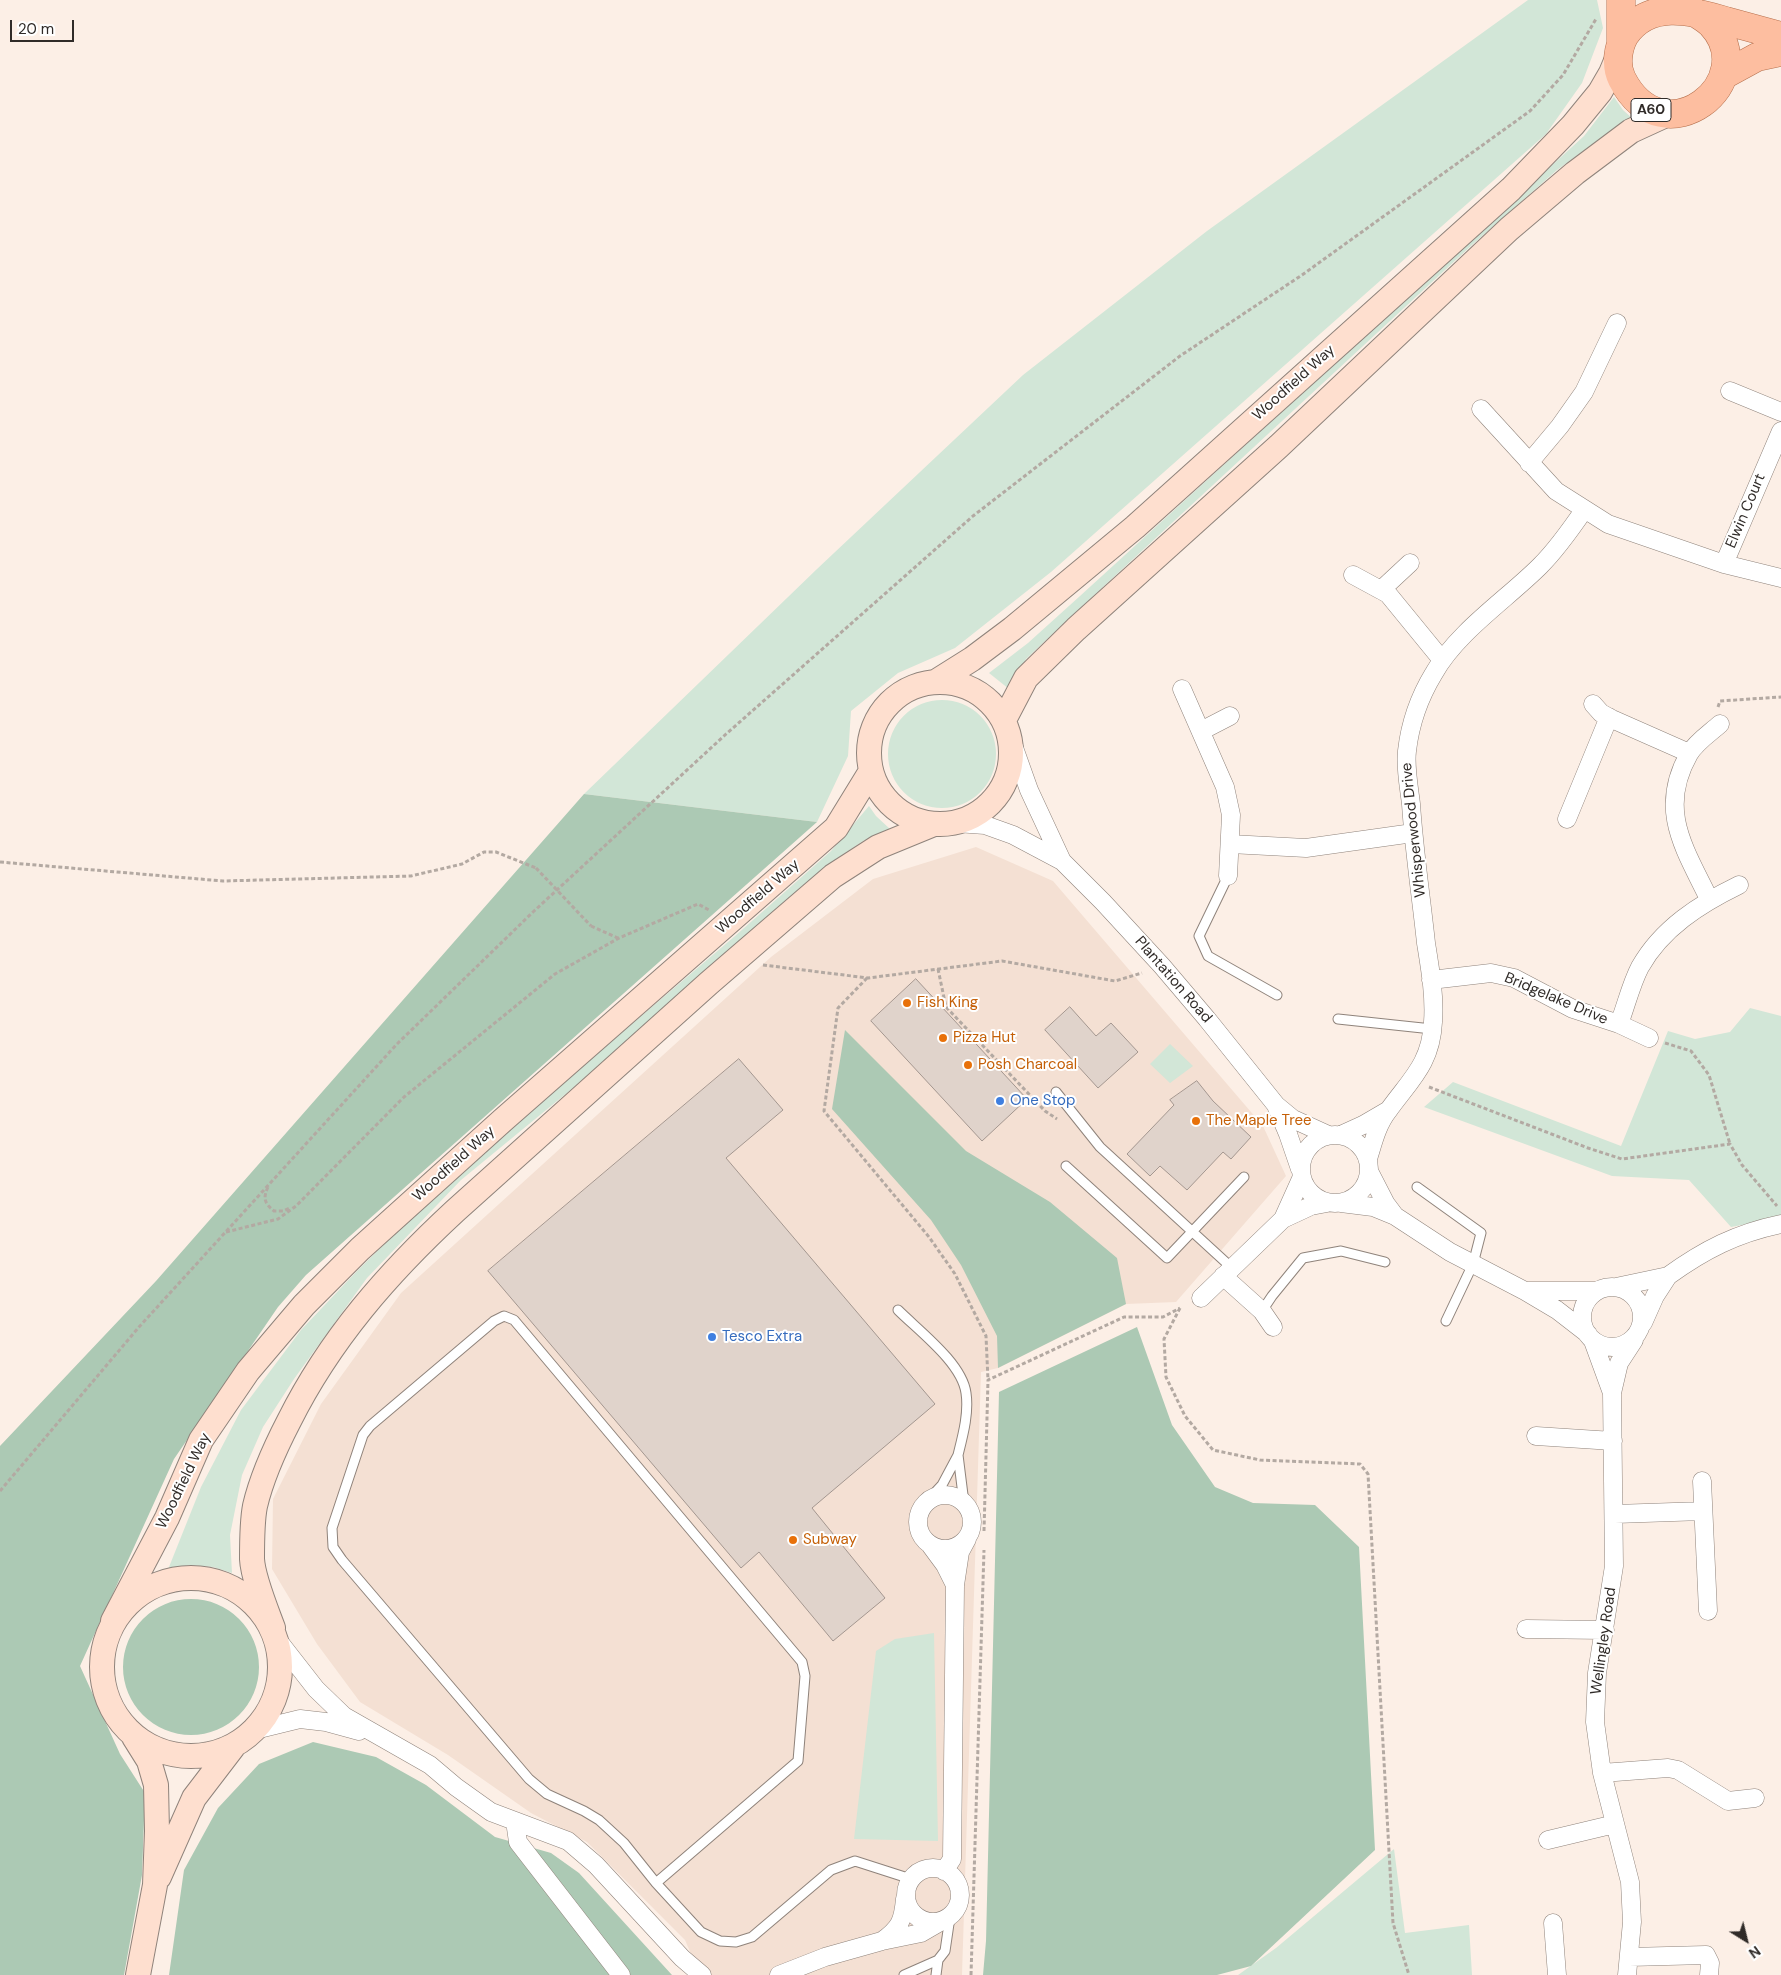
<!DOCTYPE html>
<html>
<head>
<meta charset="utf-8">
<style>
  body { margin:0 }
  #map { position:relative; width:1781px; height:1975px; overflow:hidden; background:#fcefe6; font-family:"DM Sans",sans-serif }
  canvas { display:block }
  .north { position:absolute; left:1721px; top:1915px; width:50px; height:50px; -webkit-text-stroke:4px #fff; paint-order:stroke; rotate:144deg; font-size:14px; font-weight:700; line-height:20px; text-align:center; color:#302b28 }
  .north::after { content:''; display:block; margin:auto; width:18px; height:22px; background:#302b28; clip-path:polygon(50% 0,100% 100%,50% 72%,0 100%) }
  .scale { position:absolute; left:10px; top:20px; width:64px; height:22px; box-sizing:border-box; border:2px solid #302b28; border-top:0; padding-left:6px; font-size:15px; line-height:18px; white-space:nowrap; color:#302b28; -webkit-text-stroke:4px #fff; paint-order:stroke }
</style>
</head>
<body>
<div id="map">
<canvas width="1781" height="1975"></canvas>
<div class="north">N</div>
<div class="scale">20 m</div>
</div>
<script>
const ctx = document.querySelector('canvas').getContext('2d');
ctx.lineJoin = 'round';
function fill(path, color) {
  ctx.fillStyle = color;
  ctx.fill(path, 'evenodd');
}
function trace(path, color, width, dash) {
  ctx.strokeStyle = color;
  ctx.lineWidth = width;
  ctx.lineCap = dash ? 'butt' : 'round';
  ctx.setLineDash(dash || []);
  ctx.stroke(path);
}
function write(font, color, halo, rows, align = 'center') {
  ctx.font = font + ' "DM Sans",sans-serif';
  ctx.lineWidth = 4;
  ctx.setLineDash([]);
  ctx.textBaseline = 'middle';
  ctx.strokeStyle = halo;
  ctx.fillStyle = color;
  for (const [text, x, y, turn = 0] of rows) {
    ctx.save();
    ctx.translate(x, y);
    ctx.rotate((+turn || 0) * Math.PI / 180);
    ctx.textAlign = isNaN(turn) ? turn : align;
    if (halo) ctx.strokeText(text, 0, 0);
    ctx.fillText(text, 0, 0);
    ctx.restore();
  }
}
const built = new Path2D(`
  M 976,847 L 1053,881 L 1263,1126 L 1286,1176 L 1176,1302 L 1126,1304 L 998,1368 L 981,1372 L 962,1975 L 700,1975 L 685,1940 L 587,1842 L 531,1813 L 448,1755 L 360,1702 L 317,1644 L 272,1569 L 273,1499 L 321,1404 L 401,1293 L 771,957 L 873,879 Z`);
const green = new Path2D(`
  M 1528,0 L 1597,0 L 1603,28 L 1582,83 L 1546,134 L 1051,572 L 955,648 L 898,673 L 851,711 L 848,756 L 817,822 L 584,794 L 817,569 L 1023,375 L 1207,231 Z
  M 1614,97 L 1623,110 L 1633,119 L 1605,135 L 1557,170 L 1472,245 L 1063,624 L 1026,659 L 1009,689 L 989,673 L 1028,643 L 1080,596 L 1584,136 Z
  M888 754a54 54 0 1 1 108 0a54 54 0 1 1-108 0Z
  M 869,806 L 876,816 L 890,829 L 863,841 L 836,859 L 568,1092 L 461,1180 L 367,1278 L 294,1379 L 263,1427 L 242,1475 L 230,1535 L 232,1573 L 213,1567 L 189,1565 L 167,1572 L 201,1487 L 241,1410 L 301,1330 L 358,1270 L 456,1174 L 735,936 L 831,851 Z
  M 1750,1008 L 1781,1016 L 1781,1218 L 1731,1227 L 1689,1180 L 1612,1176 L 1424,1107 L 1453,1082 L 1621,1146 L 1668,1031 L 1695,1039 L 1730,1032 Z
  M 1170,1044 L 1193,1066 L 1170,1083 L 1150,1064 Z
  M 934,1633 L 938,1841 L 854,1839 L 876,1651 L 895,1639 Z
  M 1394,1849 L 1405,1933 L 1469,1925 L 1472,1975 L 1238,1975 L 1276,1948 Z`);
const forest = new Path2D(`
  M 584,794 L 817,822 L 306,1275 L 278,1307 L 174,1459 L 80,1666 L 120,1754 L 145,1793 L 142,1875 L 124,1975 L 0,1975 L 0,1446 L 156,1281 Z
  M 845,1030 L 966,1151 L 1050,1202 L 1117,1258 L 1126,1304 L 998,1368 L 997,1336 L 961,1265 L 931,1220 L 832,1109 Z
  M 1137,1327 L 1172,1425 L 1215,1487 L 1253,1503 L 1315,1505 L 1359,1547 L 1375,1850 L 1251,1966 L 1217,1975 L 983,1975 L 986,1941 L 999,1392 Z
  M123 1667a68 68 0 1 1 136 0a68 68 0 1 1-136 0Z
  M 313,1742 L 376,1757 L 426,1785 L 495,1837 L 551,1853 L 579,1873 L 672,1975 L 169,1975 L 184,1870 L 218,1808 L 259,1764 Z`);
const building = new Path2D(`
  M 916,979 L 1027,1099 L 982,1141 L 871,1021 Z
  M 1070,1007 L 1096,1036 L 1111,1023 L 1138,1052 L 1098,1088 L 1045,1030 Z
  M 739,1059 L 783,1110 L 726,1158 L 935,1404 L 812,1508 L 885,1598 L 833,1641 L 759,1552 L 741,1568 L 488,1271 Z
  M 1197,1081 L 1213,1101 L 1251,1137 L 1231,1159 L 1223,1152 L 1187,1190 L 1160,1166 L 1150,1176 L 1127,1154 L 1174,1105 L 1170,1100 Z`);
const path = new Path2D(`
  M 1718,707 L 1720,701 L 1781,697
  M 0,862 L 223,881 L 411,876 L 462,864 L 484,852 L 496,852 L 536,868
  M 591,926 L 618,938
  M 763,965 L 868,978 L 1002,961 L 1115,981 L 1142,973
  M 938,969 L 946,1007 L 1045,1111 L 1057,1119
  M 867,978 L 838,1008 L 824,1111 L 929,1237 L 955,1274 L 986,1336 L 988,1380
  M 1665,1043 L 1691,1051 L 1709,1075 L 1730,1144
  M 1429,1087 L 1588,1148 L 1622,1159 L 1730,1144 L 1742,1165 L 1777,1206
  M 268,1187 C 263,1198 264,1203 274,1211 L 283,1211 L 290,1208
  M 226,1232 L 278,1219 L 296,1206 L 404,1097 L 555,974 L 619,938 L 698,904 L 709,910
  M 1180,1308 L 1164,1339 L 1166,1377 L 1185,1416 L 1213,1450 L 1260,1460 L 1360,1464 L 1368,1474 L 1393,1923 L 1409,1975
  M 0,1491 L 139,1327 L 397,1044 L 533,912 L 725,735 L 973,516 L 1180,356 L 1302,275 L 1530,111 L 1563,75 L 1596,19
  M 984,1531 L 988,1380 L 1124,1317 L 1163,1317 L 1180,1308
  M 971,1975 L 984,1550`);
const lane = new Path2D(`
  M 1228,876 L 1199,936 L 1208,956 L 1277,995
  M 1338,1019 L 1432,1029
  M 1056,1092 L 1100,1147 L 1232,1268
  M 1066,1166 L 1167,1258 L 1244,1177
  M 1417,1187 L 1481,1233 L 1473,1264 L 1446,1321
  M 898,1310 C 919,1331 962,1363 966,1393 C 969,1413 963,1435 958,1455
  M 1262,1311 L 1272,1296 L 1303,1258 L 1341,1251 L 1385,1262
  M 929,1499 L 942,1485 L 958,1455 L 964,1503
  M 656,1883 L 798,1761 L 805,1676 L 802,1662 L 514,1320 L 504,1316 L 494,1321 L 370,1426 L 363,1435 L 332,1528 L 333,1547 L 342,1560 L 529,1779 L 547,1794 L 584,1811 L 599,1820 L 624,1843 L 656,1883 L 701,1932 L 720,1941 L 736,1942 L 752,1937 L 831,1870 L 855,1861 L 911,1879
  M 904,1975 L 938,1960 L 945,1951 L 950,1917
  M 936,1975 L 938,1960`);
const street = new Path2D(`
  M 1730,391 L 1781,412
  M 1481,409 L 1556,491 L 1608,524 L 1724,564 L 1781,578
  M 1529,463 L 1560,426 L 1584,392 L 1617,323
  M 1724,564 L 1781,431
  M 1353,575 L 1388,594 L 1442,660
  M 1381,590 L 1410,563
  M 1182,689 L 1225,787 L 1231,815 L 1228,876
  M 1593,704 L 1601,713 L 1612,719 L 1689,753
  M 1201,731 L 1230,716
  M 1013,745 L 1029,790 L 1062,861
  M 1567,819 L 1609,717
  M 956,823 L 985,825 L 1013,835 L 1062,861 L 1103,902 L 1162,966 L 1207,1019 L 1276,1105 L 1293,1119 L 1328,1135
  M 1230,844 L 1306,848 L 1413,833
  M 1709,899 C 1685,849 1657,810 1689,754 C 1696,742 1710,733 1720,724
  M 1431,980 L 1491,973 L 1514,978 L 1573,1009 L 1619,1024 L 1649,1038
  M 1619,1024 C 1626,1006 1631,984 1640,967 C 1662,928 1700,904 1739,885
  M 1277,1108 L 1288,1134 L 1300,1169
  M1301 1169a34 34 0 1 1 68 0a34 34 0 1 1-68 0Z
  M 1341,1135 L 1363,1125 L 1387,1111
  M 1368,1159 C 1373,1143 1377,1125 1388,1111 C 1410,1080 1431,1064 1433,1022 C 1435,996 1430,968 1426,943 C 1421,896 1414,850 1411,804 C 1409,787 1405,767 1407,751 C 1410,724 1420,696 1434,673 C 1457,632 1507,599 1540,566 C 1557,549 1571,529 1584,510
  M 1369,1171 L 1386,1204 L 1395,1216
  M 1341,1203 L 1373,1207 L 1395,1216 L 1450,1252 L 1525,1291
  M 1283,1219 L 1311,1206 L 1327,1203
  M 1223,1276 L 1262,1311 L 1273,1327
  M 1668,1276 C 1704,1250 1737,1233 1781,1224
  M1582 1317a30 30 0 1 1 60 0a30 30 0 1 1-60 0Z
  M 1616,1287 L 1668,1276 L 1655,1296 L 1643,1323
  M 1201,1298 L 1283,1219 L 1301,1179
  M 1588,1334 L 1557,1310 L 1525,1291 L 1597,1291
  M 1593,1341 L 1612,1393 L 1619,1363 L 1634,1340
  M 1612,1393 L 1614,1566 L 1597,1673 L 1595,1722 L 1602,1773 L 1630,1882 L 1632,1922 L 1627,1975
  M 1536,1436 L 1613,1441
  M 1702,1481 L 1708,1611
  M918 1522a27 27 0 1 1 54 0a27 27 0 1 1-54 0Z
  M 1615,1514 L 1703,1511
  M 931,1546 L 945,1565 L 955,1585 L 960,1552 L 967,1539
  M 1526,1629 L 1605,1630
  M 277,1639 L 316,1689 L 344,1716 L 430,1765 L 456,1787 L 491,1812 L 568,1841 L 596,1865 L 682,1958 L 702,1975
  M 255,1730 L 300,1719 L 326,1722 L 359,1731
  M 1602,1773 L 1668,1768 L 1678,1770 L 1728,1801 L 1755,1798
  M 515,1821 L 518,1842 L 621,1975
  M 1548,1840 L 1615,1824
  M906 1895a27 27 0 1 1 54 0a27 27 0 1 1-54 0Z
  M 944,1871 L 952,1859 L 955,1585
  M 1553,1923 L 1557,1975
  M 882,1941 C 900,1928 903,1921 905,1899
  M 1629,1957 L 1706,1955 L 1710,1963 L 1709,1975
  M 779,1975 L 825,1957 L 882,1941 L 921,1933 L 940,1922`);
const secondary = new Path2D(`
  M 937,681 L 972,659 L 1012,629 L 1135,527 L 1511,189 L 1573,125 L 1600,92 L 1611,73 L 1619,54
  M869 753a71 71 0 1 1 142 0a71 71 0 1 1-142 0Z
  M 1004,720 L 1026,678 L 1076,629 L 1279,446 L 1509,229 L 1575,173 L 1631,131 L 1668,114
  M102 1667a89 89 0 1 1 178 0a89 89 0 1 1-178 0Z
  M 113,1621 L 167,1518 L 201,1440 L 248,1371 L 304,1305 L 360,1249 L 503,1120 L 836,828 L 871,771
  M 273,1628 C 266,1609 253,1578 252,1559 C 252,1542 252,1521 255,1506 C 262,1476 275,1448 289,1421 C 330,1339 388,1273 455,1211 L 709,983 L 833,876 L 878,847 L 934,824
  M 134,1737 L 149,1761 L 156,1785 L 157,1831 L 155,1885 L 138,1975
  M 159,1877 L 194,1798 L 233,1747`);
const primary = new Path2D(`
  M 1621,0 L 1621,42
  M 1693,11 C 1698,15 1706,19 1711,24 C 1764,80 1664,161 1622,79 C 1615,66 1618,47 1625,35 C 1649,0 1690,10 1726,21 C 1744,26 1763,31 1781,36
  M 1724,75 L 1757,57 L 1781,52`);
const pathBridge = new Path2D(`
  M 536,868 L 591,926`);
const markers = [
  [907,1003,5,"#e8710a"],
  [943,1038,5,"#e8710a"],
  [968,1065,5,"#e8710a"],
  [1000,1101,5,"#3f7fe0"],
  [1196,1121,5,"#e8710a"],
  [712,1337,5,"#3f7fe0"],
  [793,1540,5,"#e8710a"]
];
const shields = [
  [1651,110,40]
];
const shieldNames = [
  ["A60",1651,110]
];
const streetNames = [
  ["Woodfield Way",1294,383,-42],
  ["Elwin Court",1746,511,-67],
  ["Whisperwood Drive",1414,830,-96],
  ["Woodfield Way",758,897,-41],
  ["Plantation Road",1173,980,49],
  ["Bridgelake Drive",1556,999,23],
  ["Woodfield Way",454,1164,-42],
  ["Woodfield Way",184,1481,-64],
  ["Wellingley Road",1604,1641,-82]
];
const foodNames = [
  ["Fish King",917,1003],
  ["Pizza Hut",953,1038],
  ["Posh Charcoal",978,1065],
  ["The Maple Tree",1206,1121],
  ["Subway",803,1540]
];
const shopNames = [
  ["One Stop",1010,1101],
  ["Tesco Extra",722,1337]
];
fill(built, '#f4e0d3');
fill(green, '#d2e6d7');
fill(forest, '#acc9b4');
fill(building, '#e0d3cb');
trace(building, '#a49790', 1);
trace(lane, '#8f837b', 11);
trace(street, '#8f837b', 19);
trace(secondary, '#8f837b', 26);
trace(primary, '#b56f4c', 29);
trace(path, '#b3a9a2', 3, [4, 2.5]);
trace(lane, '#fff', 9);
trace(street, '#fff', 18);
trace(secondary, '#fedfcf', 24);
trace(primary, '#fdbea0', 28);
trace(pathBridge, '#b3a9a2', 3, [4, 2.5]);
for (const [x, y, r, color] of markers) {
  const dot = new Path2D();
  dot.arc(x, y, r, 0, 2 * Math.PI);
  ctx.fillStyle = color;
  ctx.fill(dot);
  trace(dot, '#fff', 2);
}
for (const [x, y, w] of shields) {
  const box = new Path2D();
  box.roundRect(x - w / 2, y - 11.5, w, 23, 4);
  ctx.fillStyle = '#fff';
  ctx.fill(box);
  trace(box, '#302b28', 1);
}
write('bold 14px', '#302b28', null, shieldNames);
write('15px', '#302b28', '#fff', streetNames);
write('15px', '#c56008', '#fff', foodNames, 'left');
write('15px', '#366cbe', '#fff', shopNames, 'left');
</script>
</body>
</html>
